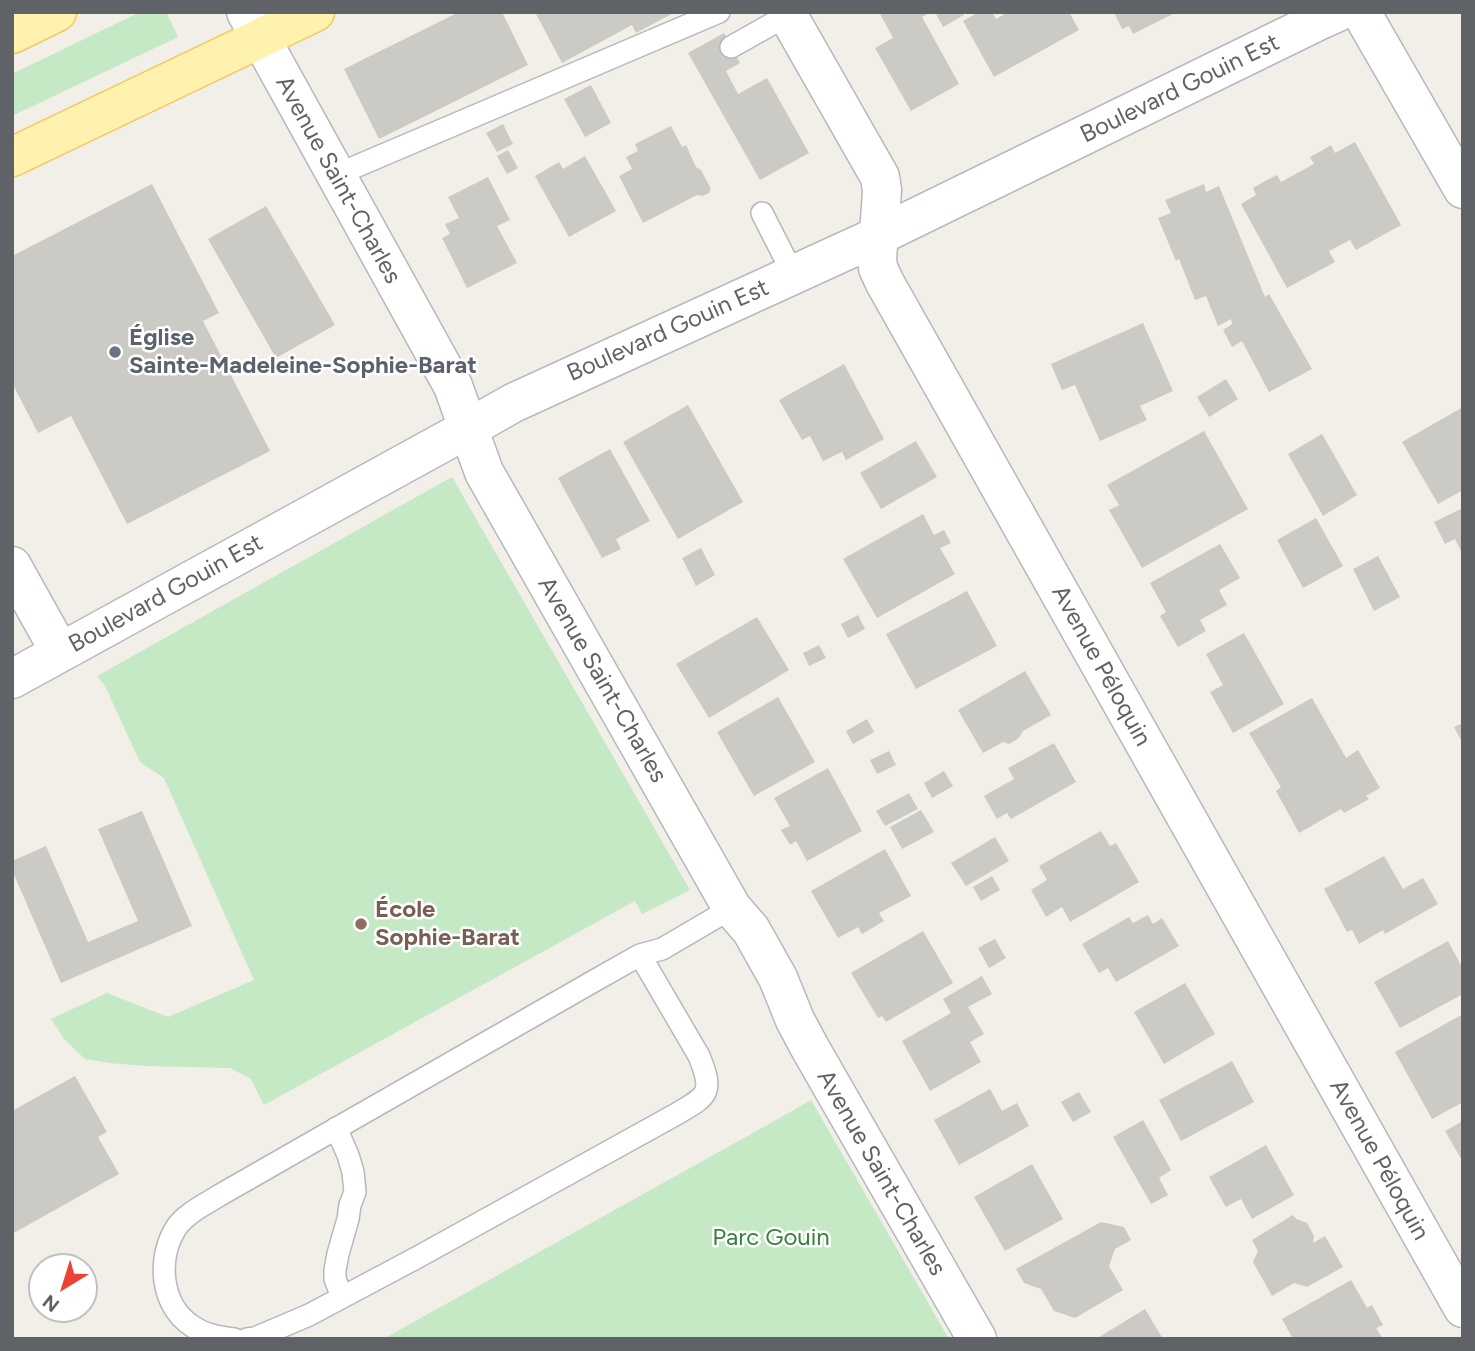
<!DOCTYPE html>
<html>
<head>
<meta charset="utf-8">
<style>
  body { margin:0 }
  #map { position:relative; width:1475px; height:1351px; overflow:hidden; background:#f1efe8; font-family:Figtree,sans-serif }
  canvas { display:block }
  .frame { position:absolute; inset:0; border:14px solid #5f6368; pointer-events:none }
  .north { position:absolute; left:28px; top:1253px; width:70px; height:70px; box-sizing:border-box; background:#fff; border:2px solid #bfc1c3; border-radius:50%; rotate:218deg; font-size:19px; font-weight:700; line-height:28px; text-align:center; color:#5f6368 }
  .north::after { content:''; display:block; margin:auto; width:24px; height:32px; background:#ea4335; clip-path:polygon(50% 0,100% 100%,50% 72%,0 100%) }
</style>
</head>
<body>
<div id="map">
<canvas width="1475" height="1351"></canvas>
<div class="frame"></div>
<div class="north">N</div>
</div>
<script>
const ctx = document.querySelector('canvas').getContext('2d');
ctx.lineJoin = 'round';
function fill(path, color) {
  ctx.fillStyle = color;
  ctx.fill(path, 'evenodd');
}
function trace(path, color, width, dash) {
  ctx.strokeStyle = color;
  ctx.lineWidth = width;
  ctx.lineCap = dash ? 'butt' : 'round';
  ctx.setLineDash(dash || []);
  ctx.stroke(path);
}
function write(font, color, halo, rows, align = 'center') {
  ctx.font = font + ' Figtree,sans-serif';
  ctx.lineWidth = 5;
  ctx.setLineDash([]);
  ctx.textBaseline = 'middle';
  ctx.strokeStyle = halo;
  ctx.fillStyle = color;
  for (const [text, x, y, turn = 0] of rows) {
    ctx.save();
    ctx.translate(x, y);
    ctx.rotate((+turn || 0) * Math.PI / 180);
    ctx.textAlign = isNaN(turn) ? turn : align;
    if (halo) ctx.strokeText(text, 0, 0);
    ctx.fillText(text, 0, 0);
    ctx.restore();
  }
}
const green = new Path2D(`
  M 140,12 L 166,12 L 178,37 L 12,116 L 12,74 Z
  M 452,477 L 690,890 L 642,914 L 635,901 L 264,1105 L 251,1079 L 230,1068 L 146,1066 L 109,1063 L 85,1059 L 64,1039 L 51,1019 L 107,993 L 168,1017 L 254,980 L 164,778 L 140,762 L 105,686 L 97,676 Z
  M 811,1100 L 949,1339 L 383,1339 L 762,1128 Z`);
const building = new Path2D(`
  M 459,12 L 502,12 L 528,65 L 379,139 L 344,69 Z
  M 535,12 L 675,12 L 636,33 L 632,25 L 562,63 Z
  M 879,12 L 931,12 L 922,17 L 959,84 L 911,111 L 875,48 L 893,38 Z
  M 935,12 L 963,12 L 964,15 L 943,27 Z
  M 979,12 L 992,12 L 996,19 L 1008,12 L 1069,12 L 1079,30 L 994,77 L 963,21 Z
  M 1114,12 L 1177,12 L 1133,34 L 1129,26 L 1122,29 Z
  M 724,33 L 740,63 L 726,71 L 738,94 L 767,78 L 809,153 L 760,180 L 688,53 Z
  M 591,85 L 611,123 L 585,137 L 564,99 Z
  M 503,124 L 513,144 L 497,152 L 486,133 Z
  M 671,126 L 682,147 L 686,145 L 696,167 L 701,170 L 711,189 L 709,193 L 703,196 L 697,195 L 643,223 L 619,176 L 632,169 L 626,157 L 638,151 L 635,144 Z
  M 1355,142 L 1401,225 L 1356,250 L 1350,240 L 1329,251 L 1335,262 L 1287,288 L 1241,204 L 1256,195 L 1253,188 L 1267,180 L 1277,175 L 1281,182 L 1314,164 L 1310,157 L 1323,150 L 1331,145 L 1335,153 Z
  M 508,150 L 518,168 L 507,174 L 497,156 Z
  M 585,156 L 616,211 L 569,237 L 535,176 L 559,162 L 563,169 Z
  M 488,177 L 510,220 L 497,226 L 517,263 L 467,288 L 442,238 L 450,234 L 445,224 L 459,218 L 448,197 Z
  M 152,184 L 219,313 L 203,321 L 270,451 L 127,524 L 71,416 L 38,433 L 12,383 L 12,256 Z
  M 1204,184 L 1206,192 L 1219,186 L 1265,297 L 1269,294 L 1312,369 L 1269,392 L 1242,341 L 1232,347 L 1223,330 L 1232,324 L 1231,319 L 1218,326 L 1206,296 L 1195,300 L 1179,259 L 1176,261 L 1158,218 L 1171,213 L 1165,200 Z
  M 266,206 L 335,325 L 276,358 L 208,239 Z
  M 1143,323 L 1173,391 L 1140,406 L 1147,420 L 1100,441 L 1075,385 L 1062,390 L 1051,364 Z
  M 844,364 L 884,439 L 846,460 L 842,452 L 823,461 L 810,436 L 802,440 L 779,400 Z
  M 1226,379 L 1238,399 L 1209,417 L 1197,397 Z
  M 688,405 L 743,502 L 678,539 L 623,442 Z
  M 1463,407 L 1463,490 L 1438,504 L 1402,442 Z
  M 1204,431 L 1248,509 L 1142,568 L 1109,510 L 1119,505 L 1107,485 Z
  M 1322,434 L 1357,495 L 1323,516 L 1288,454 Z
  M 916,441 L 937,477 L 881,509 L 860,473 Z
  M 610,449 L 650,521 L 616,539 L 621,549 L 602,558 L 558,478 Z
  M 1463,508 L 1463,555 L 1455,539 L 1445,544 L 1434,522 Z
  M 923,514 L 934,535 L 944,530 L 951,543 L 940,548 L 955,574 L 877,618 L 843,559 Z
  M 1316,518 L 1343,566 L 1303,588 L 1277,540 Z
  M 1220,544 L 1240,578 L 1219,590 L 1227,605 L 1200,620 L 1206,631 L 1178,647 L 1160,616 L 1166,612 L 1150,583 Z
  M 701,548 L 715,575 L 696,586 L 682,558 Z
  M 1378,556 L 1400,597 L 1374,611 L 1353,569 Z
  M 967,591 L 997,646 L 916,689 L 886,634 Z
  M 858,615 L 865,629 L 848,638 L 841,624 Z
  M 757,617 L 789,670 L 709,718 L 676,664 Z
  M 1244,633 L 1284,704 L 1233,733 L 1210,692 L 1223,685 L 1206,654 Z
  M 819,645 L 826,658 L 809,666 L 803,653 Z
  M 1025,671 L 1051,715 L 1023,731 L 1019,738 L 1009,744 L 1003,742 L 983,753 L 958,710 Z
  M 778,697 L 815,762 L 754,796 L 717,732 Z
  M 1312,698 L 1346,758 L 1358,750 L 1380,788 L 1366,796 L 1369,799 L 1344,813 L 1341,809 L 1299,833 L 1276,791 L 1281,787 L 1249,733 Z
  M 867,719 L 874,732 L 853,744 L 846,731 Z
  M 1463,723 L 1463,744 L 1454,727 Z
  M 1054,743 L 1076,782 L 1011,819 L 1007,813 L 997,819 L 984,796 L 1014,779 L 1008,768 Z
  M 889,751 L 896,765 L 877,774 L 870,760 Z
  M 828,768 L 862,831 L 807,861 L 796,841 L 790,845 L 781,830 L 790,826 L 774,798 Z
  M 944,771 L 953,786 L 932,798 L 924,783 Z
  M 909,793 L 918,809 L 885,826 L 876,811 Z
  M 921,810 L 934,832 L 902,849 L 890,827 Z
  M 142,811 L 192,926 L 61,983 L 12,870 L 12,861 L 46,846 L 88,942 L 138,921 L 98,829 Z
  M 1101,831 L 1110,846 L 1116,843 L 1139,882 L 1070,922 L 1062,907 L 1046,917 L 1031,890 L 1047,880 L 1039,866 Z
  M 995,837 L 1009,861 L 966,886 L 951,863 Z
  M 885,849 L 911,896 L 879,913 L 884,921 L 862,934 L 858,927 L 838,938 L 811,891 Z
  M 1384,856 L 1403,889 L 1423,878 L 1438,904 L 1385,934 L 1383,930 L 1359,944 L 1352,930 L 1347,932 L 1324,889 Z
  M 992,876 L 1000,890 L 981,901 L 973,887 Z
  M 1148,915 L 1153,924 L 1162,918 L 1179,946 L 1116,982 L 1108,968 L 1099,973 L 1082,944 L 1129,917 L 1133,923 Z
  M 923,931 L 953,983 L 886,1022 L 882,1016 L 878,1018 L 851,973 Z
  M 995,939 L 1006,958 L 989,968 L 978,948 Z
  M 1448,941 L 1463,969 L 1463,994 L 1400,1028 L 1374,982 Z
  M 982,976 L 992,994 L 968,1007 L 984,1034 L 970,1042 L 981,1062 L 930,1091 L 902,1041 L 951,1013 L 943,999 Z
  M 1185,983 L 1215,1034 L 1164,1064 L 1134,1012 Z
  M 1463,1014 L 1463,1102 L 1432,1119 L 1395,1052 Z
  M 1232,1061 L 1254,1102 L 1181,1141 L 1159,1100 Z
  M 75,1076 L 107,1132 L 98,1137 L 119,1174 L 12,1234 L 12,1111 Z
  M 990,1089 L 1002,1111 L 1017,1103 L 1029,1126 L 959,1165 L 934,1120 Z
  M 1079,1092 L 1091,1112 L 1073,1122 L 1061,1102 Z
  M 1143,1120 L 1171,1170 L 1159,1178 L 1168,1195 L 1151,1204 L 1113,1137 Z
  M 1463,1121 L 1463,1162 L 1445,1131 Z
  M 1266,1145 L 1294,1195 L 1252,1219 L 1241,1199 L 1226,1207 L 1209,1177 Z
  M 1032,1164 L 1063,1219 L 1005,1251 L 974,1197 Z
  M 1293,1215 L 1296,1219 L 1307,1223 L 1314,1236 L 1313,1243 L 1325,1236 L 1343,1267 L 1307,1287 L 1294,1283 L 1272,1296 L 1253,1262 L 1258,1251 L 1252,1240 Z
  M 1101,1222 L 1124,1227 L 1131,1240 L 1115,1249 L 1109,1266 L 1123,1290 L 1075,1318 L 1054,1311 L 1041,1289 L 1024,1283 L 1016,1269 Z
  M 1351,1280 L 1367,1308 L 1372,1305 L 1383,1325 L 1376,1328 L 1383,1339 L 1293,1339 L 1282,1319 Z
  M 1145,1309 L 1163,1339 L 1096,1339 Z`);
const lane = new Path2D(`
  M 731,47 L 788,15
  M 336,175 L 719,12
  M 762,213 L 793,274
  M 336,1128 L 348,1155 L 353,1172 L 355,1192 L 350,1205 L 348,1219 L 338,1254 L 335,1270 L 335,1279 L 342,1297
  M 234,1339 C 219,1337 205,1335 192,1326 C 160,1305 157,1258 176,1228 C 186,1213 206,1204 220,1195 L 594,981 L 640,955 L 662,949 L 732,908
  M 247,1339 L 255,1338 L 309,1315 L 418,1257 L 673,1116 C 707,1096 715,1095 699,1056 L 640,955`);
const street = new Path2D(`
  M 246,12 L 453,386 L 484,472 L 724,894 L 732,908 L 751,930 L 778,978 L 795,1020 L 810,1048 L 977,1339
  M 786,12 L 880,177 L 882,190 L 881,207 L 877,258 L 878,268 L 885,283 L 1463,1308
  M 1361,12 L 1463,189
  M 12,566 L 60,652`);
const secondary = new Path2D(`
  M 12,679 L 469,428 L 513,403 L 878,236 L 1318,21 L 1338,12`);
const primary = new Path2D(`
  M 12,34 L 57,12
  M 12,157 L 315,12`);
const markers = [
  [115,352,7,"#6b7280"],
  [361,924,7,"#8d6e63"]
];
const streetNames = [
  ["Boulevard Gouin Est",1180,89,-26],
  ["Avenue Saint-Charles",338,180,61],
  ["Boulevard Gouin Est",668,331,-24],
  ["Boulevard Gouin Est",166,594,-29],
  ["Avenue Péloquin",1101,666,61],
  ["Avenue Saint-Charles",602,680,60],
  ["Avenue Péloquin",1379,1160,61],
  ["Avenue Saint-Charles",881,1173,60]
];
const worshipNames = [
  ["Église",129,338],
  ["Sainte-Madeleine-Sophie-Barat",129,366]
];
const educationNames = [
  ["École",375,910],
  ["Sophie-Barat",375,938]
];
const parkNames = [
  ["Parc Gouin",771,1238]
];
fill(green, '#c5e8c5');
fill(building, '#cccac5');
trace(lane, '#b5b8bc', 24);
trace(street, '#b5b8bc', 41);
trace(secondary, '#b6babf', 41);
trace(primary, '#f2c960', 41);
trace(lane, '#fff', 21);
trace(street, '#fff', 38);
trace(secondary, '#fff', 38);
trace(primary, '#fff2af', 38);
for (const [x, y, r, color] of markers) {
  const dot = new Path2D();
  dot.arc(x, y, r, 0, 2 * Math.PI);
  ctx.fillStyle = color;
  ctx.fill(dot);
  trace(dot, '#fff', 2.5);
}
write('24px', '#5f6368', '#fff', streetNames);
write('bold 24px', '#5b616d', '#fff', worshipNames, 'left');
write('bold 24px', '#785e54', '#fff', educationNames, 'left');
write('24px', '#348238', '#fff', parkNames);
</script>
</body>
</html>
